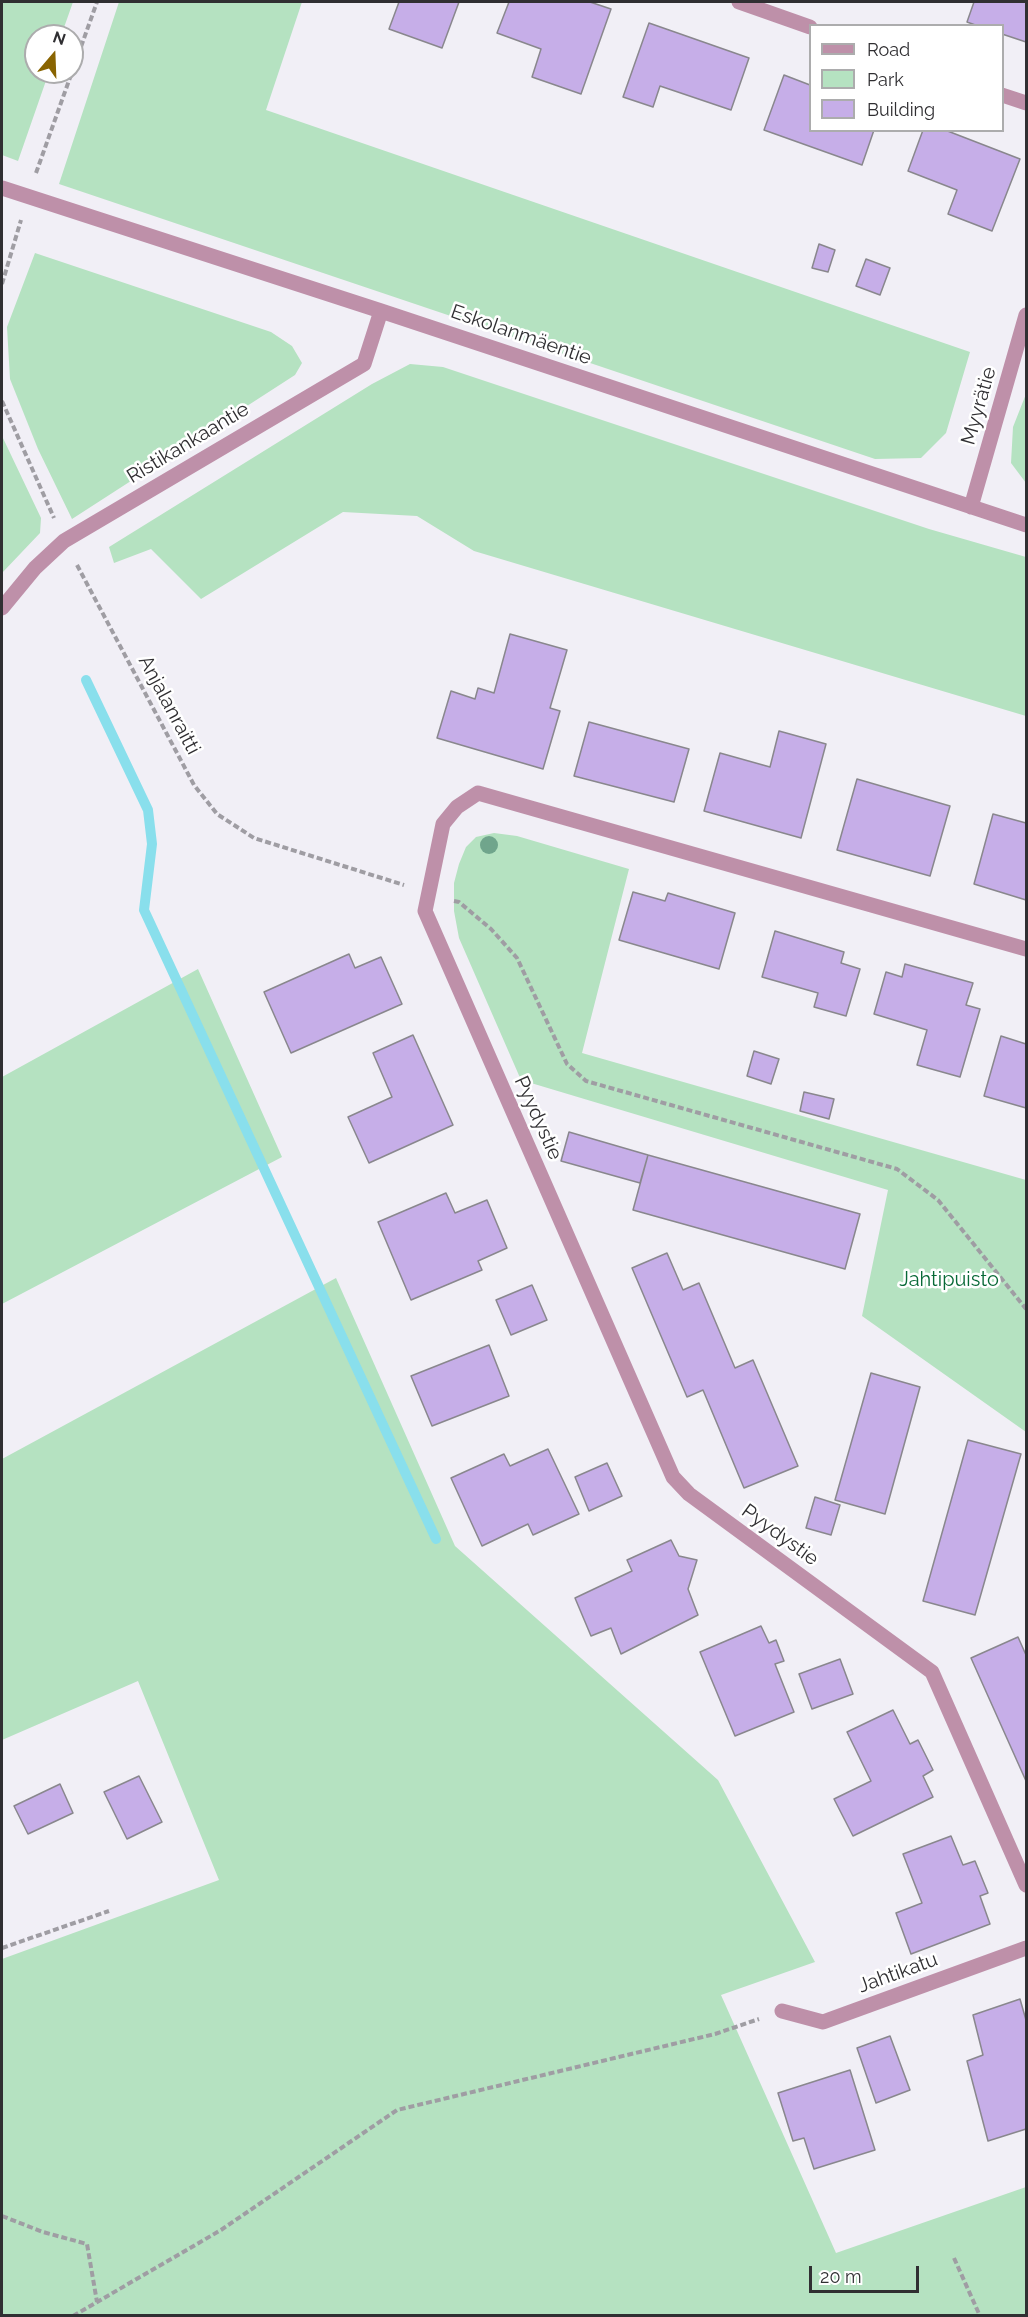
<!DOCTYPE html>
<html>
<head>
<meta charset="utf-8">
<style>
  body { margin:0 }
  #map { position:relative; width:1028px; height:2317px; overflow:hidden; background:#f1eff6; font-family:Raleway,sans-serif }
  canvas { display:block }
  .frame { position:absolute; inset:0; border:3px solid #302f32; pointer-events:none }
  .legend { position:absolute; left:809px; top:24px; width:195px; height:108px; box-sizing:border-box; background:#fff; border:2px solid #acacad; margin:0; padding:8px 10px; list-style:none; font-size:18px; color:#302f32 }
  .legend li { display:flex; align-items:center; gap:12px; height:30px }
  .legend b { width:30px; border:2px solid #acacad }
  .north { position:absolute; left:24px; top:24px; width:60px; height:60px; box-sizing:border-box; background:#fff; border:2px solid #acacad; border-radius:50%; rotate:19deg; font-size:16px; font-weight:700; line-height:24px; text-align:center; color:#302f32 }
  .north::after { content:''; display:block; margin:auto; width:21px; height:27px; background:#896401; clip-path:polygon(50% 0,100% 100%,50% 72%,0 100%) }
  .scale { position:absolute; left:809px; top:2266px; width:110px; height:27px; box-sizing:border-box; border:3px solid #302f32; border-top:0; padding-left:8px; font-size:18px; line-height:21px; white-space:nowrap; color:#302f32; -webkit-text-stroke:4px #fff; paint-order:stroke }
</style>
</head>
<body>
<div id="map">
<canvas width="1028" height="2317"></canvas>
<div class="frame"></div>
<ul class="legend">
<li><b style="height:8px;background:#be90a9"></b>Road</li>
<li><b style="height:16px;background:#b5e2c1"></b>Park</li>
<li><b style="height:16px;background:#c6aee8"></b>Building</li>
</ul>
<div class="north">N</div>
<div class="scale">20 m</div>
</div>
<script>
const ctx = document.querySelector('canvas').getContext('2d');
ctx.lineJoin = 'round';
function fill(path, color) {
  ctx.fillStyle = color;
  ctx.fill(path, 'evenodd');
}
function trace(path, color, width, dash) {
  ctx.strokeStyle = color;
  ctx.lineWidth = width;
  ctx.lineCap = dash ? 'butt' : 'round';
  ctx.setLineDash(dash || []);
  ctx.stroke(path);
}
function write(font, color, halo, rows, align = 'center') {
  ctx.font = font + ' Raleway,sans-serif';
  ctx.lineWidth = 5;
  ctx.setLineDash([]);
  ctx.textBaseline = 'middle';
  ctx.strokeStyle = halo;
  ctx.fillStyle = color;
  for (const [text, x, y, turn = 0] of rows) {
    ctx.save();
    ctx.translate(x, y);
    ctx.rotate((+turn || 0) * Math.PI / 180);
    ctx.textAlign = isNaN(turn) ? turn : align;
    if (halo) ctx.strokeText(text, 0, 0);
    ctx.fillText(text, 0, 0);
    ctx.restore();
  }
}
const green = new Path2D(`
  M 2,2 L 73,2 L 61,36 L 36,36 L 36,72 L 49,72 L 18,161 L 2,155 Z
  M 119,2 L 302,2 L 266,110 L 970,352 L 946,433 L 921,458 L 875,459 L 59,184 Z
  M 35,253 L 271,332 L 292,346 L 302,363 L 295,375 L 72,519 L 38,449 L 10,379 L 7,327 Z
  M 410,364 L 443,367 L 929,529 L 1026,557 L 1026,716 L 474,551 L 417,516 L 343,512 L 201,599 L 151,549 L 114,563 L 109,547 L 372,384 Z
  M 1026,394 L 1026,483 L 1011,463 L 1013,427 Z
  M 2,436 L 41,518 L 40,533 L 2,573 Z
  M 494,833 L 517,836 L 629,869 L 582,1053 L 1026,1180 L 1026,1432 L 862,1316 L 888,1190 L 521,1080 L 459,938 L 454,911 L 454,883 L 459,864 L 466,847 L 476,837 Z
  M 198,969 L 282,1157 L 2,1304 L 2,1077 Z
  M 336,1278 L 455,1546 L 718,1780 L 815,1962 L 721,1995 L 836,2253 L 1026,2187 L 1026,2315 L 2,2315 L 2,1959 L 219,1880 L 138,1681 L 2,1740 L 2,1459 Z`);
const stream = new Path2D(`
  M 86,680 L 148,810 L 152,844 L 144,910 L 436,1539`);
const building = new Path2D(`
  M 399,2 L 459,2 L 442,48 L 389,29 Z
  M 509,2 L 590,2 L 611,9 L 581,94 L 532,77 L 541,49 L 497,33 Z
  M 974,2 L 1026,2 L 1026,42 L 1002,34 L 1002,26 L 978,26 L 967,22 Z
  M 649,23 L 749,58 L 731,110 L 660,86 L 653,107 L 623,97 Z
  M 784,75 L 810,85 L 810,130 L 874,130 L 862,165 L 764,130 Z
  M 923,130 L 945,130 L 1020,159 L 992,231 L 948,214 L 957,190 L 908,171 Z
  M 819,244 L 835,250 L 828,272 L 812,268 Z
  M 866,259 L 890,268 L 880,295 L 856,286 Z
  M 510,634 L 567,650 L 550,708 L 560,711 L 543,769 L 437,738 L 451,691 L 475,699 L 478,688 L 494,693 Z
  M 589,722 L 689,749 L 674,802 L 574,776 Z
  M 779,731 L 826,744 L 801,838 L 704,811 L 720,753 L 770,767 Z
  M 857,779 L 950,806 L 930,876 L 837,850 Z
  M 993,814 L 1026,823 L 1026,900 L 974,884 Z
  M 633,892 L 665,901 L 668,893 L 735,913 L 719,969 L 619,940 Z
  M 775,931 L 844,952 L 841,963 L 860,969 L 846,1016 L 814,1007 L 818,993 L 762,977 Z
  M 349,954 L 355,968 L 381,957 L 402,1004 L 291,1053 L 264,992 Z
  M 905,964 L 973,983 L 966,1005 L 980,1009 L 960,1077 L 917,1065 L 927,1030 L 874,1014 L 886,972 L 902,977 Z
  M 413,1035 L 453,1125 L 369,1163 L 348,1117 L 392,1097 L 373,1053 Z
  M 1001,1036 L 1026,1044 L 1026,1108 L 984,1096 Z
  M 754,1051 L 779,1059 L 771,1084 L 747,1076 Z
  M 804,1092 L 834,1099 L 829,1119 L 800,1111 Z
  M 569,1132 L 648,1155 L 640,1183 L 561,1161 Z
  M 648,1155 L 860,1214 L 845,1269 L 633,1210 Z
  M 446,1193 L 455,1213 L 487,1200 L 507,1248 L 478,1261 L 482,1270 L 411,1300 L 378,1222 Z
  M 667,1253 L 683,1290 L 699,1283 L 735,1368 L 753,1360 L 798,1466 L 744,1488 L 703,1390 L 687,1397 L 632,1268 Z
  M 532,1285 L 547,1320 L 511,1335 L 496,1300 Z
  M 489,1345 L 509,1396 L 432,1426 L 411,1376 Z
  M 871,1373 L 920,1387 L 885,1514 L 835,1500 Z
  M 968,1440 L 1021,1454 L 975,1615 L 923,1601 Z
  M 548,1449 L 579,1514 L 533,1535 L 528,1524 L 482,1546 L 451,1478 L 504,1454 L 510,1466 Z
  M 607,1463 L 622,1496 L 589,1511 L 575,1477 Z
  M 815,1497 L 840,1505 L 831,1535 L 806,1528 Z
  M 671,1540 L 679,1556 L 697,1560 L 688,1589 L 698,1615 L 621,1654 L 611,1628 L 591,1636 L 575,1598 L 632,1571 L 627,1560 Z
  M 761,1626 L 769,1643 L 776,1640 L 784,1661 L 775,1664 L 794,1712 L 735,1736 L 700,1652 Z
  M 1018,1637 L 1026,1655 L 1026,1781 L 971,1658 Z
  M 840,1659 L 853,1694 L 812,1709 L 799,1674 Z
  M 893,1710 L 910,1744 L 918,1740 L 933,1770 L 923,1776 L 933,1797 L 853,1836 L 834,1799 L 871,1781 L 847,1732 Z
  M 139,1776 L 162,1822 L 127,1839 L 104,1792 Z
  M 60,1784 L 73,1813 L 28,1834 L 14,1806 Z
  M 951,1836 L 963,1865 L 975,1861 L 988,1893 L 980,1896 L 990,1924 L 911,1954 L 896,1913 L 922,1903 L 903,1854 Z
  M 1020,1999 L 1026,2020 L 1026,2129 L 988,2141 L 967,2061 L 983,2055 L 973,2015 Z
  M 890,2036 L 910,2090 L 876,2103 L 857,2048 Z
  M 850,2070 L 875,2150 L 814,2169 L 804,2138 L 793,2141 L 778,2093 Z`);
const path = new Path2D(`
  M 72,72 L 97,2
  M 36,173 L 72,72
  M 2,284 L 21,220
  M 2,401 L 54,518
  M 77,565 L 194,785 L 217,814 L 254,838 L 404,885
  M 454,901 L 459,902 L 491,929 L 517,958 L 567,1064 L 586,1081 L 897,1169 L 938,1200 L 1026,1309
  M 2,1948 L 109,1911
  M 2,2216 L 43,2232 L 87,2244 L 97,2302
  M 954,2258 L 980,2316
  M 73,2316 L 221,2230 L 397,2110 L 715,2034 L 759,2019`);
const minor = new Path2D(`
  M 739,2 L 810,27
  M 1002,95 L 1026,103
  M 2,188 L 381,311 L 1026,525
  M 971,507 L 1026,315
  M 2,608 L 35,568 L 64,541 L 364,364 L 381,311
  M 1026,949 L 478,793 L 457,807 L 443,824 L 425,911 L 673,1477 L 689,1494 L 932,1672 L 1026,1885
  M 782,2011 L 823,2022 L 1026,1948`);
const trees = [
  [489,845]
];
const streetNames = [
  ["Eskolanmäentie",521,335,19],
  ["Myyrätie",979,406,-74],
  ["Ristikankaantie",188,443,-31],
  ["Anjalanraitti",169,705,62],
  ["Pyydystie",538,1118,66],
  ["Pyydystie",780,1535,36],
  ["Jahtikatu",898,1973,-20]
];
const parkNames = [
  ["Jahtipuisto",949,1280]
];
fill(green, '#b5e2c1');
trace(stream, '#89dfec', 10);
fill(building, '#c6aee8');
trace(building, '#89878d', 1.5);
trace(path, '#9f9da3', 4, [6, 3]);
trace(minor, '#be90a9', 15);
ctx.fillStyle = '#70a58c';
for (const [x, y] of trees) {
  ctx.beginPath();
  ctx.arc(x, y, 9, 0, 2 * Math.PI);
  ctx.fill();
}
write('20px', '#302f32', '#fff', streetNames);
write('20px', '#076936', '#fff', parkNames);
</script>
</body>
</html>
